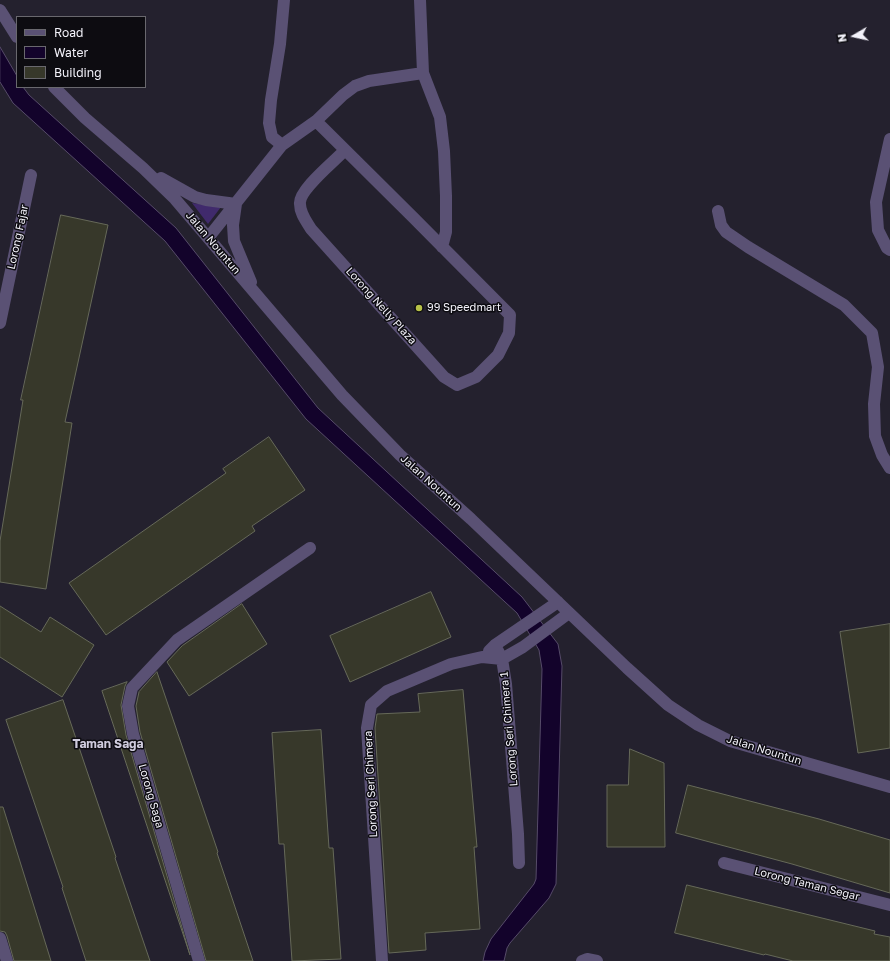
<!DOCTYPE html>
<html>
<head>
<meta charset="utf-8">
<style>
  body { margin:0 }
  #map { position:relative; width:890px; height:961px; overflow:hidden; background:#24212e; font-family:"Golos Text",sans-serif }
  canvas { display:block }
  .legend { position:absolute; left:16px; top:16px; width:130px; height:72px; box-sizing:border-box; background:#0d0c11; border:1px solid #69686e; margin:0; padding:5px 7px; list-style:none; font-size:12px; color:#f3f2fa }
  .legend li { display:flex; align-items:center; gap:8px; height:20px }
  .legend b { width:20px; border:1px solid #69686e }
  .north { position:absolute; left:834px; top:16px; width:40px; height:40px; -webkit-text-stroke:3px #0d0c11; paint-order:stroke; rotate:261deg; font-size:11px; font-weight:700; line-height:16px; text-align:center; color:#f3f2fa }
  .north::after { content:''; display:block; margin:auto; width:14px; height:18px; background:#f3f2fa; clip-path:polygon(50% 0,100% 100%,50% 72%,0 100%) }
</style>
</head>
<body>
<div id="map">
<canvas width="890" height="961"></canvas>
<ul class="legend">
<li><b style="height:5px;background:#5a5174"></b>Road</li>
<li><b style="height:11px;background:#13032b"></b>Water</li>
<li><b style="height:11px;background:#37382a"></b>Building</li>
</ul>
<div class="north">N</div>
</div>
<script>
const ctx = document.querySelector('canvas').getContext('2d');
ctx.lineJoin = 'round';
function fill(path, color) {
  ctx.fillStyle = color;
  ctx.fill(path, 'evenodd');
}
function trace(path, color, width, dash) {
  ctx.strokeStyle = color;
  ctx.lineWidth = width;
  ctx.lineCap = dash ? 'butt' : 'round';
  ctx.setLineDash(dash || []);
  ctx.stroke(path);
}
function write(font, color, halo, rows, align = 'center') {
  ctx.font = font + ' "Golos Text",sans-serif';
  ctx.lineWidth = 3;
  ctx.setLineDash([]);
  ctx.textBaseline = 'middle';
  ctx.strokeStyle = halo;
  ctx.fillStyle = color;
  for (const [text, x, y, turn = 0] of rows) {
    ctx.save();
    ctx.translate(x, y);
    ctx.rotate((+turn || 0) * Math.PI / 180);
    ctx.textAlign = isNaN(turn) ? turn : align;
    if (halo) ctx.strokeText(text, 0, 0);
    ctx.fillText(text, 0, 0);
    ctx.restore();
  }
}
const green = new Path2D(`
  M 192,203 L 221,207 L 208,224 Z`);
const water = new Path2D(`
  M 0,47 L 17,76 L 17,87 L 23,87 L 29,95 L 176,228 L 318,408 L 522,597 L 558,644 L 562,666 L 556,884 L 549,898 L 510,943 L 507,948 L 504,961 L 483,961 L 485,952 L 491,939 L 534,884 L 536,879 L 542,669 L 539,650 L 517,613 L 306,419 L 165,241 L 13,103 L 0,82 Z`);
const building = new Path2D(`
  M 61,215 L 108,225 L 65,422 L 72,423 L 46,589 L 0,582 L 0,541 L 23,400 L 21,400 Z
  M 269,437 L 305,490 L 252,526 L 255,531 L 106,635 L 69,583 L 226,473 L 223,469 Z
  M 431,592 L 451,637 L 350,682 L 330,636 Z
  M 242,604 L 267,644 L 189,696 L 167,662 L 182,646 Z
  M 0,606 L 41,632 L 50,617 L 94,645 L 62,697 L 0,657 Z
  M 890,624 L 890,748 L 858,753 L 840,632 Z
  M 157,672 L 218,852 L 217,853 L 253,961 L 206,961 L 140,732 L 136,706 L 139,692 Z
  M 127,682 L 125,686 L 121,705 L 126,735 L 190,955 L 102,691 Z
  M 463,690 L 477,847 L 474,847 L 480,929 L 425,933 L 426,950 L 389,953 L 375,728 L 377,714 L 420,712 L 418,694 Z
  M 63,700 L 116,857 L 115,858 L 150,961 L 86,961 L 62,888 L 63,887 L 6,720 Z
  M 321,730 L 329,848 L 333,848 L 341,959 L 292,961 L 284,844 L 279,844 L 272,733 Z
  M 630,749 L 664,763 L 665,847 L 607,847 L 607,785 L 628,785 Z
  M 688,785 L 819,819 L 890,840 L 890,893 L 792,864 L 676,833 Z
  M 0,807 L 3,807 L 51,961 L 14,961 L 7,936 L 5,932 L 0,931 Z
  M 687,885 L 875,931 L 874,934 L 890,937 L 890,961 L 793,961 L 765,954 L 764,955 L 675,933 Z`);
const minor = new Path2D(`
  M 420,0 L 423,73 L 440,117 L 444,151 L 446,196 L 446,232 L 442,247
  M 0,10 L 17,37
  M 54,87 L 85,118 L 143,168 L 175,199 L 342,395 L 400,455 L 471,519 L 627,668 L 668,705 L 698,725 L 730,741 L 890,787
  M 316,121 C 381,185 446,250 510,315 L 509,333 L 498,355 L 476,377 L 457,385 L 444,377 L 311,229 C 307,222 300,214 300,204 C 298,190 335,161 345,150
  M 890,139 L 876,202 L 878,230 L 887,248 L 890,250
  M 282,145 L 272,137 L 269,123 L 271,100 L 280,44 L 284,0
  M 161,178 L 195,197 L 206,200 L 236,204
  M 236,204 L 233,225 L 234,241 L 251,282
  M 718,211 L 721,225 L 726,232 L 748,247 L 844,305 L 872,333 L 878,367 L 874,404 L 875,436 L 882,455 L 890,468
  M 208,238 L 282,145 L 316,121 L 343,95 L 355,86 L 369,81 L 423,73
  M 0,323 L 31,175
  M 495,645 L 502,659 L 506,684 L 518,834 L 519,863
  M 489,651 L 495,645 L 558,602
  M 724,863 L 890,905
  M 0,938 L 7,961
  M 199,961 L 133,734 L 128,706 L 132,688 L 177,640 L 310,548
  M 382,961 L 367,728 L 371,705 L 387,691 L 451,664 L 482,657 L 502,659 L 523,647 L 569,613
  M 582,961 L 587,959 L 597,961`);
const markers = [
  [419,308,4,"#b7c148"]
];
const streetNames = [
  ["Lorong Fajar",18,237,-78],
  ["Jalan Nountun",213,243,50],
  ["Lorong Nelly Plaza",381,306,48],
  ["Jalan Nountun",431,483,42],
  ["Lorong Seri Chimera 1",509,729,-95],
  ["Jalan Nountun",764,750,17],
  ["Lorong Seri Chimera",371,784,-93],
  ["Lorong Saga",151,796,74],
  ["Lorong Taman Segar",807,884,14]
];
const poiNames = [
  ["99 Speedmart",427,308]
];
const neighbourhoodNames = [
  ["Taman Saga",108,744]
];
fill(green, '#402a6c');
fill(water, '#13032b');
trace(water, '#564b69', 1);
fill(building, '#37382a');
trace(building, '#666959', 1);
trace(minor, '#5a5174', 12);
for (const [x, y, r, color] of markers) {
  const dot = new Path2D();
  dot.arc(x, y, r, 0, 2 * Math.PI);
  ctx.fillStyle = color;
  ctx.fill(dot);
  trace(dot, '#0d0c11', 1.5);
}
write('11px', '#f3f2fa', '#0d0c11', streetNames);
write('11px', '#f3f2fa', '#0d0c11', poiNames, 'left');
write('bold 12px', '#cfcbdd', '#0d0c11', neighbourhoodNames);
</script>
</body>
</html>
